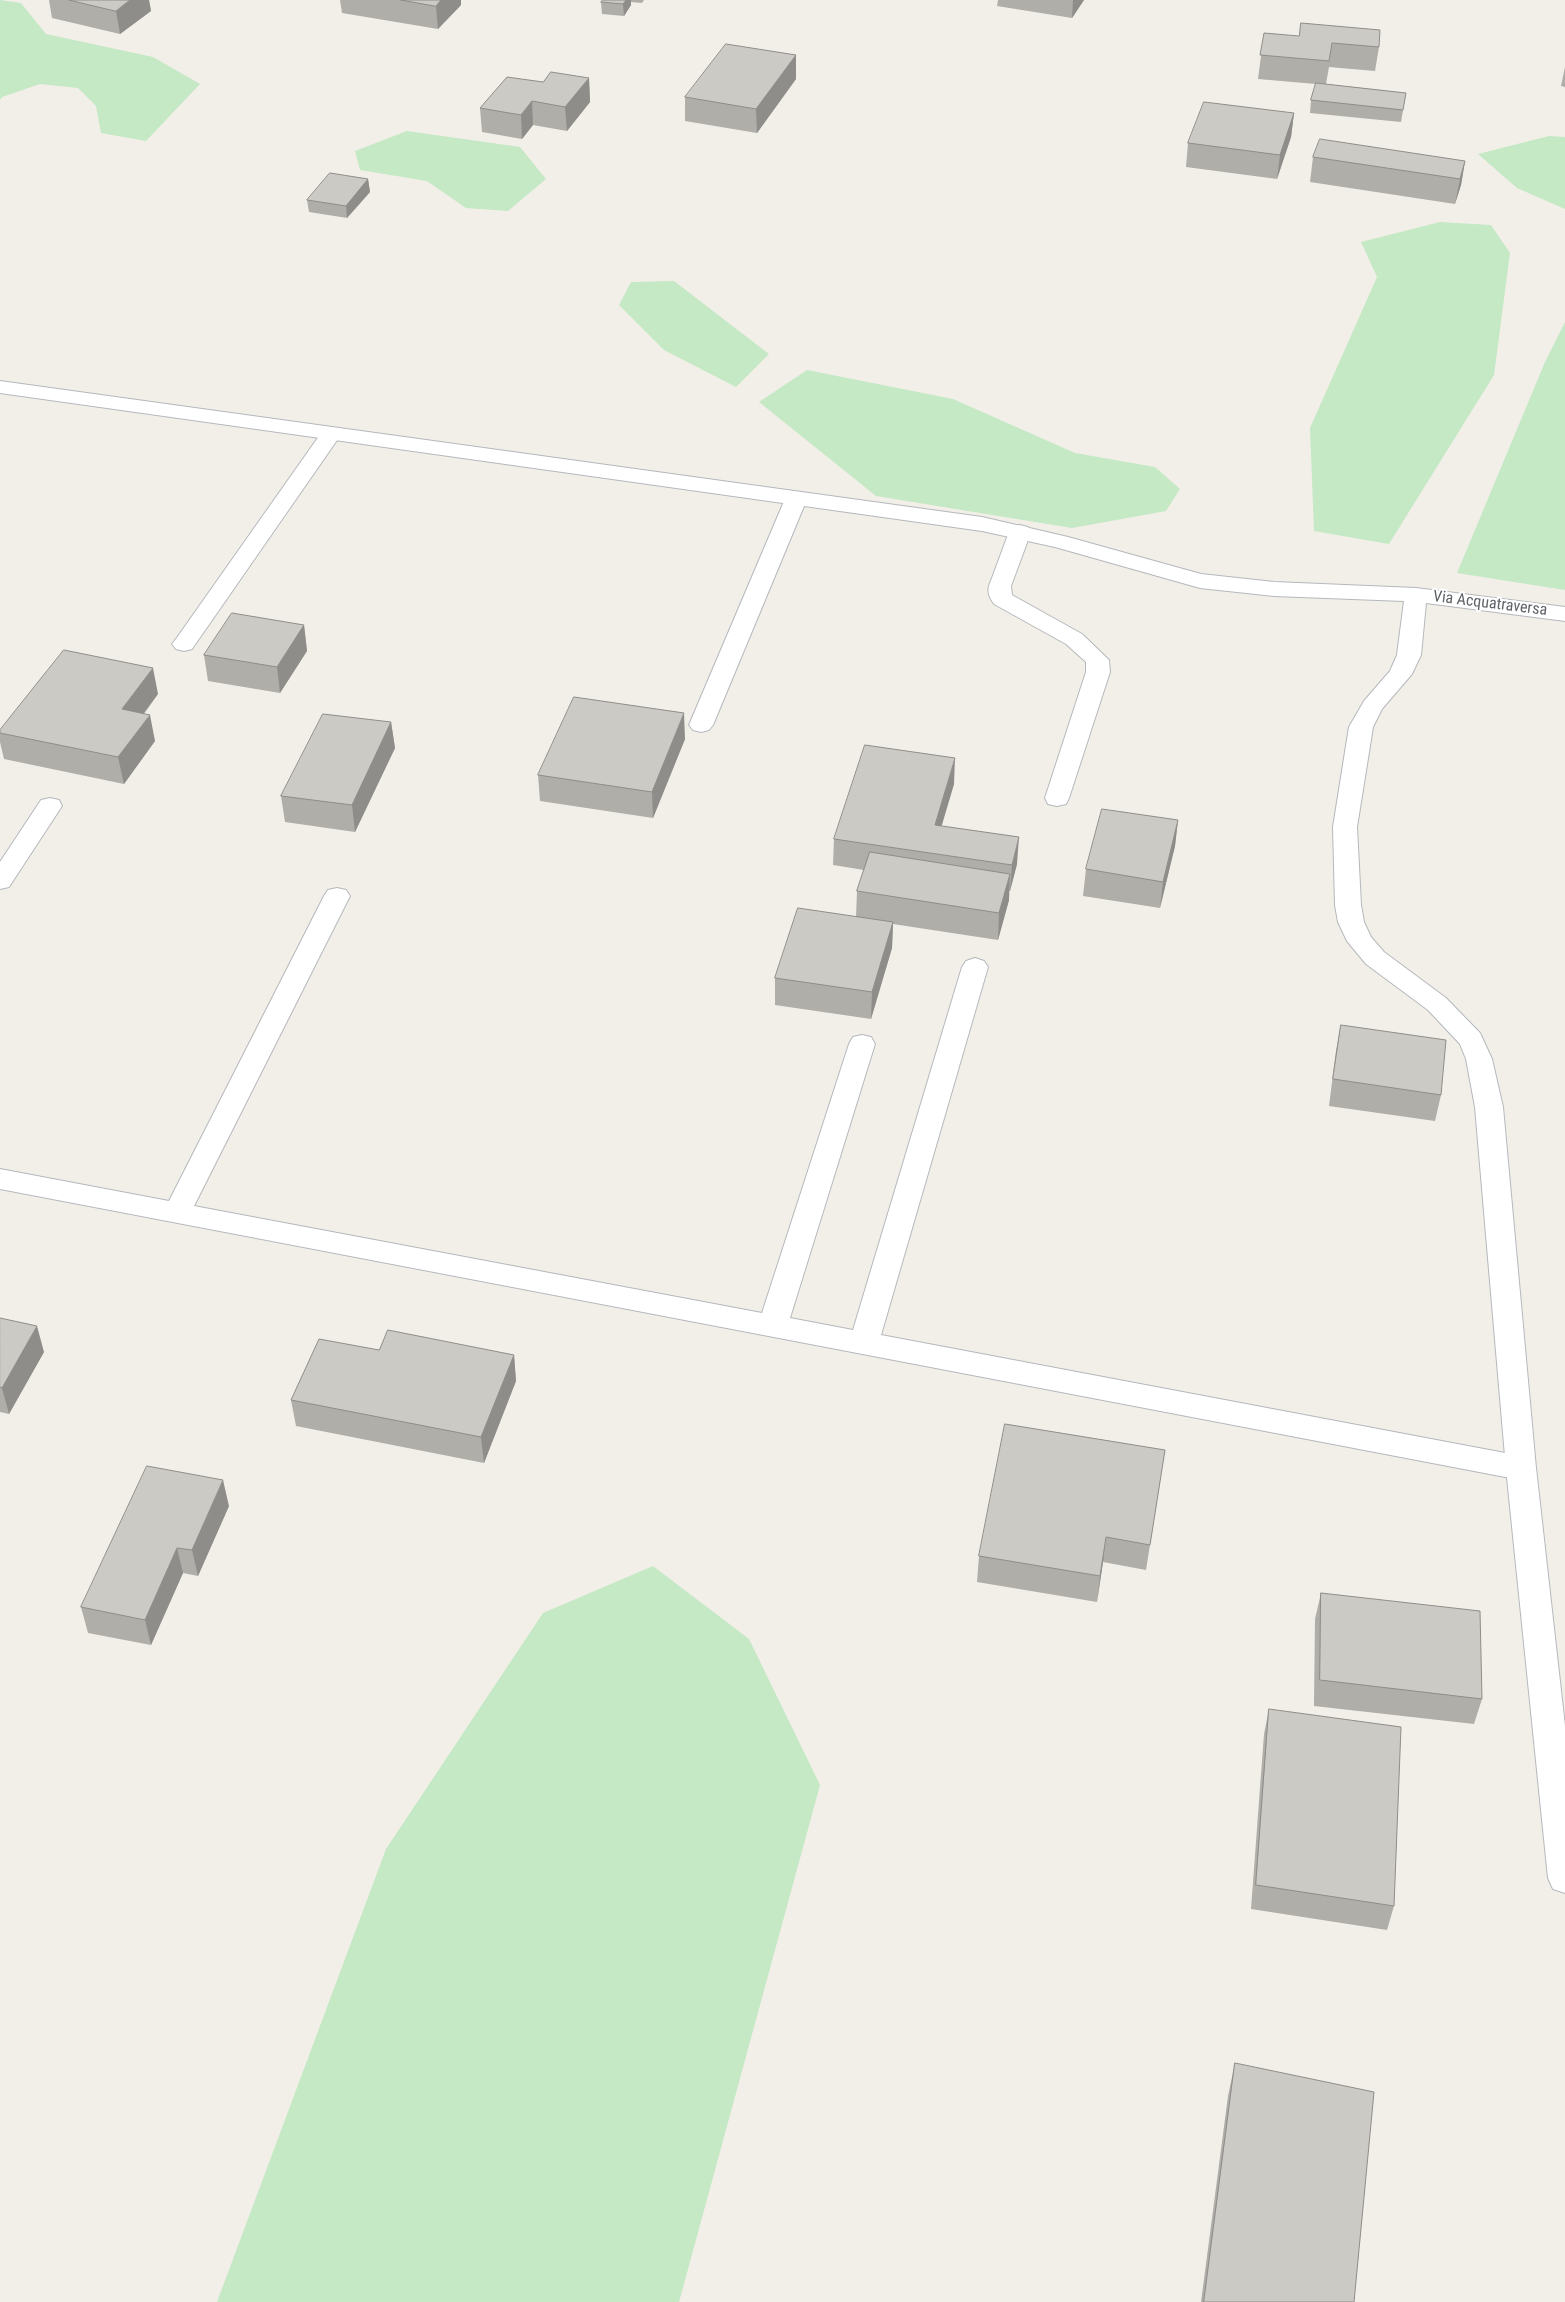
<!DOCTYPE html>
<html>
<head>
<meta charset="utf-8">
<style>
  body { margin:0 }
  canvas { display:block; background:#f1efe8 }
</style>
</head>
<body>
<canvas width="1565" height="2302"></canvas>
<script>
const ctx = document.querySelector('canvas').getContext('2d');
ctx.lineJoin = 'round';
function fill(path, color) {
  ctx.fillStyle = color;
  ctx.fill(path, 'evenodd');
}
function trace(path, color, width, dash) {
  ctx.strokeStyle = color;
  ctx.lineWidth = width;
  ctx.lineCap = dash ? 'butt' : 'round';
  ctx.setLineDash(dash || []);
  ctx.stroke(path);
}
function write(font, color, halo, rows, align = 'center') {
  ctx.font = font + ' "Roboto Condensed",sans-serif';
  ctx.lineWidth = 4;
  ctx.setLineDash([]);
  ctx.textBaseline = 'middle';
  ctx.strokeStyle = halo;
  ctx.fillStyle = color;
  for (const [text, x, y, turn = 0] of rows) {
    ctx.save();
    ctx.translate(x, y);
    ctx.rotate((+turn || 0) * Math.PI / 180);
    ctx.textAlign = isNaN(turn) ? turn : align;
    if (halo) ctx.strokeText(text, 0, 0);
    ctx.fillText(text, 0, 0);
    ctx.restore();
  }
}
const green = new Path2D(`
  M 0,0 L 21,3 L 46,34 L 153,57 L 200,84 L 146,141 L 101,133 L 96,106 L 78,88 L 40,84 L 2,97 L 0,100 Z
  M 407,131 L 520,147 L 546,179 L 508,211 L 466,208 L 427,181 L 360,170 L 355,151 Z
  M 1549,136 L 1565,137 L 1565,209 L 1517,188 L 1478,154 Z
  M 1440,222 L 1491,225 L 1510,253 L 1494,375 L 1389,544 L 1314,531 L 1310,428 L 1377,277 L 1361,242 Z
  M 674,281 L 769,354 L 736,387 L 664,350 L 619,305 L 631,282 Z
  M 1565,322 L 1565,590 L 1457,573 L 1545,362 Z
  M 807,370 L 953,399 L 1075,453 L 1155,467 L 1180,489 L 1166,511 L 1072,528 L 876,496 L 759,402 Z
  M 653,1566 L 749,1639 L 820,1785 L 679,2302 L 217,2302 L 386,1849 L 543,1613 Z`);
const service = new Path2D(`
  M 331,427 L 338,429 L 342,433 L 192,649 L 184,651 L 176,649 L 172,644 L 176,639 L 324,429 Z
  M 796,492 L 804,494 L 807,499 L 713,725 L 709,730 L 701,732 L 693,730 L 689,725 L 785,499 L 788,494 Z
  M 1020,525 L 1028,527 L 1031,532 L 1011,586 L 1012,595 L 1082,634 L 1109,660 L 1110,672 L 1069,798 L 1066,804 L 1057,806 L 1048,804 L 1045,798 L 1086,672 L 1086,662 L 1066,644 L 994,604 C 990,598 987,593 989,586 L 1009,532 L 1012,527 Z
  M 50,798 L 59,800 L 62,806 L 9,887 L 0,889 L 0,862 L 41,800 Z
  M 337,888 L 346,890 L 350,896 L 194,1206 L 762,1313 L 849,1044 L 853,1037 L 862,1035 L 871,1037 L 875,1044 L 790,1318 L 853,1330 L 962,967 L 966,961 L 975,958 L 984,961 L 988,967 L 881,1335 L 1521,1456 L 1532,1460 L 1536,1468 L 1532,1476 L 1521,1480 L 0,1189 L 0,1169 L 169,1201 L 324,896 L 328,890 Z`);
const minor = new Path2D(`
  M 0,381 L 982,517 L 1068,537 L 1201,574 L 1274,582 L 1416,588 L 1565,607 L 1565,621 L 1426,603 L 1421,655 L 1412,674 L 1382,709 L 1373,727 L 1357,827 L 1361,905 L 1364,922 L 1371,937 L 1384,952 L 1446,998 L 1480,1033 L 1492,1059 L 1503,1107 L 1536,1468 L 1565,1726 L 1565,1893 L 1553,1889 L 1548,1878 L 1506,1468 L 1475,1107 L 1466,1059 L 1460,1044 L 1428,1010 L 1366,964 L 1347,941 L 1338,922 L 1335,905 L 1333,827 L 1349,727 L 1364,701 L 1390,671 L 1397,655 L 1404,601 L 1274,596 L 1200,588 L 1055,547 L 982,531 L 0,393 Z`);
const wall = new Path2D(`
  M 49,0 L 149,0 L 151,11 L 120,34 L 52,18 Z
  M 340,0 L 461,0 L 461,5 L 438,29 L 342,13 Z
  M 603,0 L 644,0 L 642,3 L 631,2 L 631,5 L 624,16 L 602,14 L 601,2 Z
  M 998,0 L 1084,0 L 1072,18 L 997,6 Z
  M 1264,33 L 1379,47 L 1375,71 L 1329,67 L 1326,84 L 1406,93 L 1401,122 L 1310,113 L 1311,100 L 1316,84 L 1258,79 Z
  M 796,55 L 796,79 L 757,133 L 685,121 L 685,97 Z
  M 1565,67 L 1565,87 L 1561,86 Z
  M 589,78 L 590,102 L 567,131 L 533,125 L 522,139 L 482,132 L 480,108 L 543,82 Z
  M 1294,113 L 1291,137 L 1277,179 L 1186,167 L 1188,143 Z
  M 1313,157 L 1465,161 L 1461,185 L 1455,204 L 1310,182 Z
  M 368,179 L 370,192 L 347,218 L 309,212 L 307,200 Z
  M 304,625 L 307,651 L 280,693 L 208,681 L 204,655 Z
  M 158,694 L 144,714 L 155,741 L 124,784 L 4,759 L 0,742 L 0,730 Z
  M 391,722 L 395,748 L 355,832 L 285,822 L 281,796 Z
  M 685,739 L 653,818 L 540,801 L 538,775 Z
  M 954,784 L 941,826 L 1017,864 L 1010,891 L 1009,891 L 1009,900 L 998,940 L 893,924 L 892,948 L 871,1019 L 775,1005 L 775,978 L 856,917 L 857,891 L 864,870 L 833,865 L 834,839 Z
  M 1178,820 L 1175,846 L 1160,908 L 1083,896 L 1086,869 Z
  M 1341,1025 L 1441,1095 L 1435,1121 L 1329,1106 L 1336,1051 Z
  M 0,1318 L 44,1352 L 9,1414 L 0,1412 Z
  M 379,1350 L 514,1355 L 516,1381 L 484,1463 L 296,1426 L 291,1400 Z
  M 1165,1450 L 1146,1570 L 1103,1562 L 1097,1602 L 977,1582 L 979,1556 Z
  M 229,1506 L 198,1576 L 183,1573 L 151,1645 L 88,1633 L 81,1607 Z
  M 1321,1593 L 1482,1699 L 1474,1724 L 1314,1706 L 1315,1619 Z
  M 1269,1709 L 1394,1906 L 1387,1930 L 1251,1909 L 1264,1734 Z
  M 1235,2063 L 1354,2302 L 1201,2302 L 1228,2096 Z`);
const shadedWall = new Path2D(`
  M 130,0 L 149,0 L 151,11 L 120,34 L 116,11 Z
  M 441,0 L 461,0 L 461,5 L 438,29 L 436,6 Z
  M 626,0 L 631,0 L 631,5 L 624,16 L 623,4 Z
  M 1073,0 L 1084,0 L 1072,18 Z
  M 796,55 L 796,79 L 757,133 L 756,109 Z
  M 589,78 L 590,102 L 567,131 L 565,107 Z
  M 532,101 L 533,125 L 522,139 L 521,115 Z
  M 1294,113 L 1291,137 L 1277,179 L 1280,155 Z
  M 1465,161 L 1461,185 L 1455,204 L 1460,179 Z
  M 368,179 L 370,192 L 347,218 L 346,206 Z
  M 304,625 L 307,651 L 280,693 L 277,667 Z
  M 153,668 L 158,694 L 127,735 L 122,709 Z
  M 684,713 L 685,739 L 653,818 L 652,792 Z
  M 150,715 L 155,741 L 124,784 L 118,757 Z
  M 391,722 L 395,748 L 355,832 L 352,805 Z
  M 955,758 L 954,784 L 934,852 L 935,825 Z
  M 1178,820 L 1175,846 L 1160,908 L 1163,882 Z
  M 1019,837 L 1017,864 L 1010,891 L 1012,865 Z
  M 1010,874 L 1009,900 L 998,940 L 999,913 Z
  M 893,922 L 892,948 L 871,1019 L 872,992 Z
  M 37,1326 L 44,1352 L 9,1414 L 2,1388 Z
  M 514,1355 L 516,1381 L 484,1463 L 481,1437 Z
  M 223,1480 L 229,1506 L 198,1576 L 192,1550 Z
  M 1106,1537 L 1103,1562 L 1097,1602 L 1100,1576 Z
  M 177,1548 L 183,1573 L 151,1645 L 145,1620 Z`);
const building = new Path2D(`
  M 69,0 L 130,0 L 116,11 Z
  M 401,0 L 441,0 L 436,6 Z
  M 603,0 L 626,0 L 623,4 L 601,2 Z
  M 1301,23 L 1380,30 L 1379,47 L 1332,43 L 1329,61 L 1260,55 L 1264,33 L 1299,36 Z
  M 726,44 L 796,55 L 756,109 L 685,97 Z
  M 551,72 L 589,78 L 565,107 L 532,101 L 521,115 L 480,108 L 507,77 L 543,82 Z
  M 1316,83 L 1406,93 L 1403,110 L 1311,100 Z
  M 1204,102 L 1294,113 L 1280,155 L 1188,143 Z
  M 1320,139 L 1465,161 L 1460,179 L 1313,157 Z
  M 330,173 L 368,179 L 346,206 L 307,200 Z
  M 232,613 L 304,625 L 277,667 L 204,655 Z
  M 64,650 L 153,668 L 122,709 L 150,715 L 118,757 L 0,733 L 0,730 Z
  M 574,697 L 684,713 L 652,792 L 538,775 Z
  M 323,714 L 391,722 L 352,805 L 281,796 Z
  M 865,745 L 955,758 L 935,825 L 1019,837 L 1012,865 L 834,839 Z
  M 1102,809 L 1178,820 L 1163,882 L 1086,869 Z
  M 870,852 L 1010,874 L 999,913 L 857,891 Z
  M 798,908 L 893,922 L 872,992 L 775,978 Z
  M 1341,1025 L 1446,1040 L 1441,1095 L 1333,1079 Z
  M 0,1318 L 37,1326 L 2,1388 L 0,1387 Z
  M 388,1330 L 514,1355 L 481,1437 L 291,1400 L 319,1339 L 379,1350 Z
  M 1005,1424 L 1165,1450 L 1150,1545 L 1106,1537 L 1100,1576 L 979,1556 Z
  M 147,1466 L 223,1480 L 192,1550 L 177,1548 L 145,1620 L 81,1607 Z
  M 1321,1593 L 1480,1611 L 1482,1699 L 1320,1680 Z
  M 1269,1709 L 1401,1727 L 1394,1906 L 1256,1885 Z
  M 1235,2063 L 1374,2092 L 1354,2302 L 1204,2302 Z`);
const streetNames = [
  ["Via Acquatraversa",1490,604,7]
];
fill(green, '#c5e8c5');
trace(service, '#b5b8bc', 2);
trace(minor, '#b5b8bc', 2);
fill(service, '#fff');
fill(minor, '#fff');
fill(wall, '#afaea9');
fill(shadedWall, '#8f8d8a');
fill(building, '#cccac5');
trace(building, '#8f8d8a', 1);
write('16px', '#5f6368', '#fff', streetNames);
</script>
</body>
</html>
